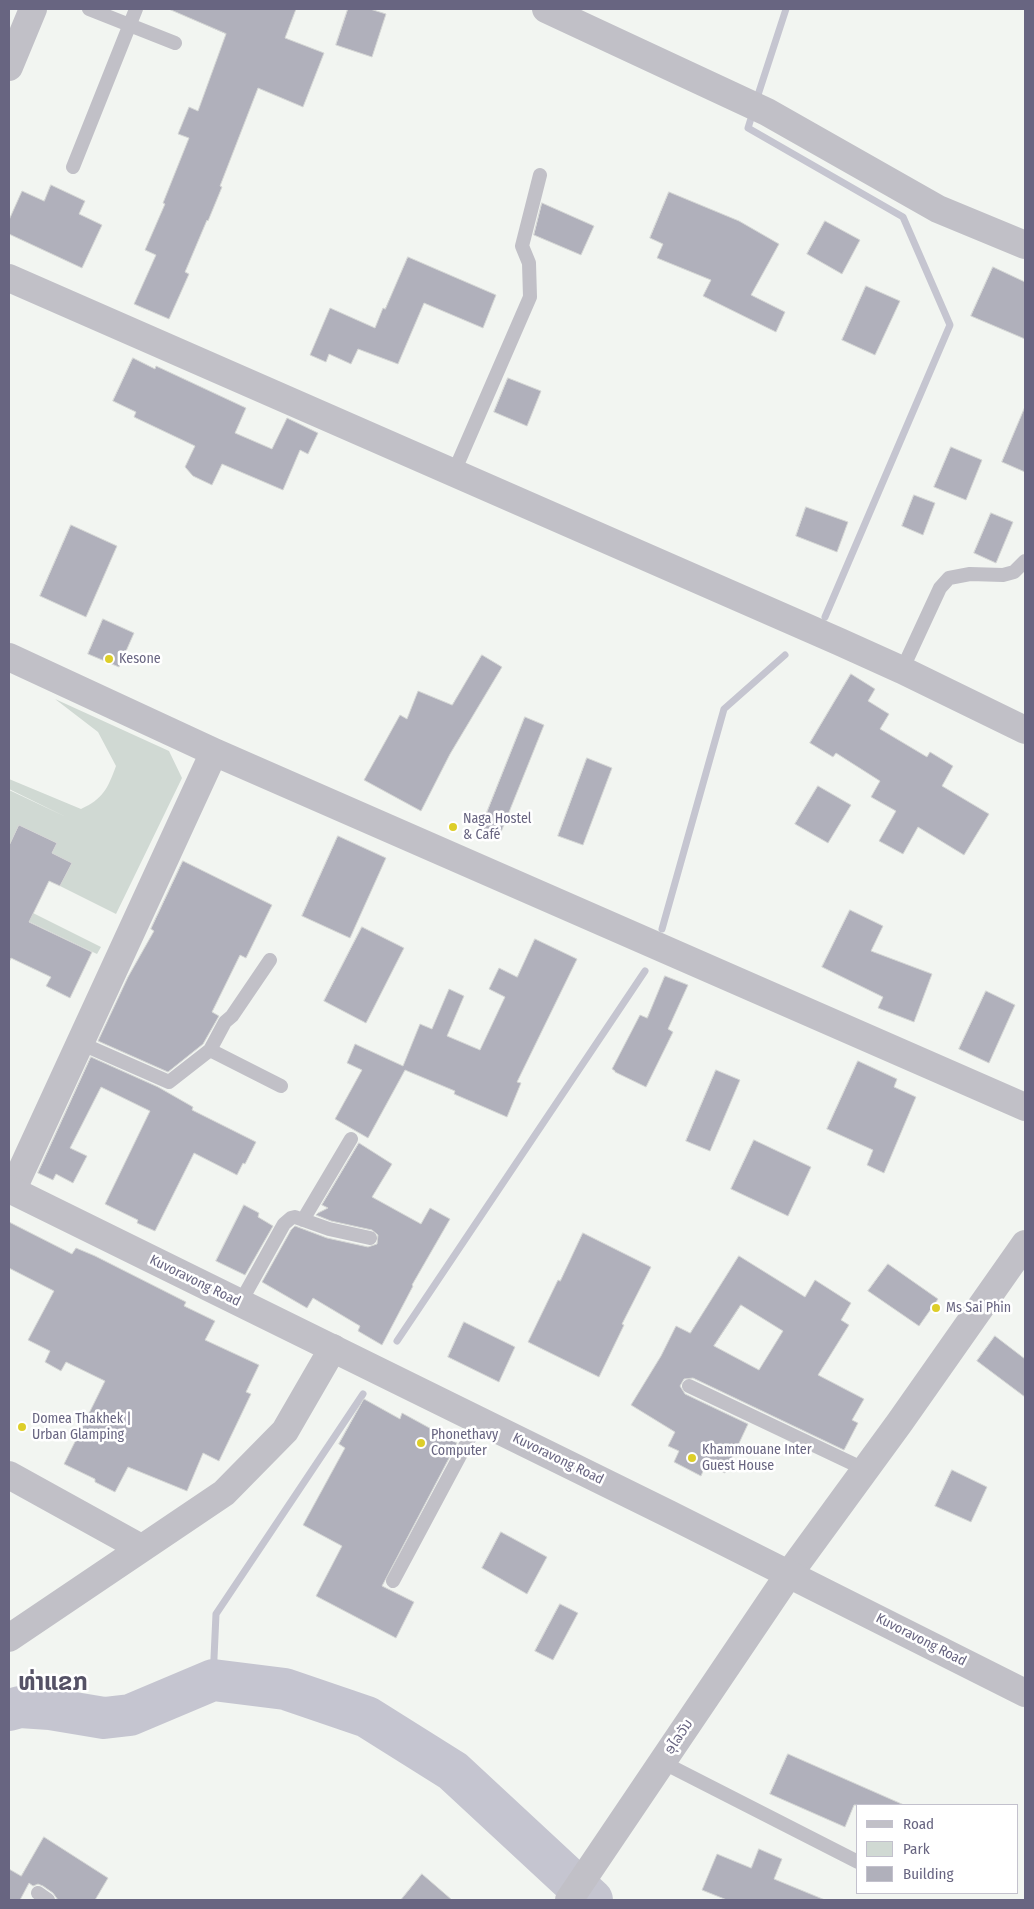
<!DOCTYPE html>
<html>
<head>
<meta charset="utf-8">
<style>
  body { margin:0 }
  #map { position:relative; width:1034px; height:1909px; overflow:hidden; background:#f2f5f1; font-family:"Fira Sans Condensed",sans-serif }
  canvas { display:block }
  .frame { position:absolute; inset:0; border:10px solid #686581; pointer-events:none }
  .legend { position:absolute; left:856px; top:1804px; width:162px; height:90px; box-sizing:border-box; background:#fff; border:1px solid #c3c1cd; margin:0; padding:6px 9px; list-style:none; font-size:15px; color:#686581 }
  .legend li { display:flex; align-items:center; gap:10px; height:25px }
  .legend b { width:25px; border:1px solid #c3c1cd }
</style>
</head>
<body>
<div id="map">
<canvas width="1034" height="1909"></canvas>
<div class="frame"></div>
<ul class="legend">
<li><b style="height:6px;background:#c1c0c7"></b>Road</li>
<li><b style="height:14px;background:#d0d9d3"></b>Park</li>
<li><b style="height:14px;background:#b0b0bb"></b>Building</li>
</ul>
</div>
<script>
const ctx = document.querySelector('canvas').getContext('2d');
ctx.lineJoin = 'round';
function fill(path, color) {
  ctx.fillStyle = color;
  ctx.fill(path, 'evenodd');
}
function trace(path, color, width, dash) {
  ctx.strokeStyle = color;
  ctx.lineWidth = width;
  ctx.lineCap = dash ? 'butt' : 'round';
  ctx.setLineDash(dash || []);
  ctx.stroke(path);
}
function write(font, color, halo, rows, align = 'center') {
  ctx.font = font + ' "Fira Sans Condensed","Noto Sans Lao",sans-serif';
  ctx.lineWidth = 5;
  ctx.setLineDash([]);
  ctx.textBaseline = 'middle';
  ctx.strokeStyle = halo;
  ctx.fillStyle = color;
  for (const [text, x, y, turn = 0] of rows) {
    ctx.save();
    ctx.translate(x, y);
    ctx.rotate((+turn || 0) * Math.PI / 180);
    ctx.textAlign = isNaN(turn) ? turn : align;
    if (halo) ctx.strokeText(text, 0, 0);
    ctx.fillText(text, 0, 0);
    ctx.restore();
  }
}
const green = new Path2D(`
  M 55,699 L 169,751 L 182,778 L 116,914 L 60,886 L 72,863 L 52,853 L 57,843 L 19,825 L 9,846 L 9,790 L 66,817 L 9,789 L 9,779 L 81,809 C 103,799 108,788 116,766 L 98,732 Z
  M 9,901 L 101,947 L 97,954 L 9,912 Z`);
const stream = new Path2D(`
  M 756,101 L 786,9
  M 753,112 L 748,128 L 903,217 L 950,325 L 825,617
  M 662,929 L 724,709 L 785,655
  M 397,1341 L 645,971
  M 213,1680 L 216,1614 L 363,1394`);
const river = new Path2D(`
  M 9,1710 L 20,1707 L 50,1709 L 104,1718 L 130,1715 L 213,1680 L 285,1689 L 367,1717 L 453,1771 L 592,1900`);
const building = new Path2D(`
  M 169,9 L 296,9 L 285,38 L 324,53 L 303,107 L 258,88 L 220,186 L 222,187 L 208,221 L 207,220 L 185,272 L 189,274 L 169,319 L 134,304 L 156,255 L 145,250 L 165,204 L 163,203 L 189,138 L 178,134 L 189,107 L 198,111 L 226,34 Z
  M 348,9 L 370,9 L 386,14 L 372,57 L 336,45 Z
  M 51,185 L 85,201 L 79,214 L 102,225 L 82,268 L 9,234 L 9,220 L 22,191 L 44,201 Z
  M 669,192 L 739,221 L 779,244 L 751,295 L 785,312 L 776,332 L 703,296 L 711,280 L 657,258 L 663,244 L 650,238 Z
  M 542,203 L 594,226 L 581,255 L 534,235 Z
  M 825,221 L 860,240 L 842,274 L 807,254 Z
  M 408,257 L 496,295 L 483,328 L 424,303 L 398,364 L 358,349 L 351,364 L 329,354 L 326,362 L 310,355 L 330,308 L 375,328 L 383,308 L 385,309 Z
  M 993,267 L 1025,282 L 1025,339 L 971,316 Z
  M 866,286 L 900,301 L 875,355 L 842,340 Z
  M 133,358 L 155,369 L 156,366 L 246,408 L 235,433 L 272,449 L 287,418 L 318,433 L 308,454 L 300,450 L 283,490 L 222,464 L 212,485 L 193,476 L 185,467 L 195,446 L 134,417 L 136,412 L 113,401 Z
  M 508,378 L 541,391 L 527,426 L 494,412 Z
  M 1025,407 L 1025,472 L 1002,462 Z
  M 951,447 L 982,460 L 966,500 L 934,487 Z
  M 914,495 L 935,503 L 923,535 L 902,526 Z
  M 806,507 L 848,522 L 837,552 L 796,536 Z
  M 991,513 L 1013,522 L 996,563 L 974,553 Z
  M 71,525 L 117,546 L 86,617 L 40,596 Z
  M 103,619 L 134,633 L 119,667 L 88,654 Z
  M 482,655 L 502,667 L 450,754 L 421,811 L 364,780 L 400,715 L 407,719 L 418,691 L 452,705 Z
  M 851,674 L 875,689 L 868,701 L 889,714 L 880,729 L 927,757 L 930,752 L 953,766 L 942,786 L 989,814 L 964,855 L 918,827 L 903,854 L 879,841 L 896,811 L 871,797 L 880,781 L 836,753 L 833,757 L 810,743 Z
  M 525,717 L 544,725 L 499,837 L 480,830 Z
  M 587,758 L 612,768 L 583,845 L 558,836 Z
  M 818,786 L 851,805 L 828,843 L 795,824 Z
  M 19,825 L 57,843 L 52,853 L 72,863 L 60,886 L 49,881 L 29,922 L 92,952 L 70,998 L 46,986 L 51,977 L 11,958 L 9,962 L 9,846 Z
  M 338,836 L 386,858 L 350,938 L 302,916 Z
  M 183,861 L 272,905 L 246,958 L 240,955 L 212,1012 L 219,1016 L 203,1044 L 168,1072 L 98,1041 L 128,977 L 154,931 L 151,929 Z
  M 850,910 L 883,926 L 871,951 L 932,974 L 914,1022 L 878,1008 L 883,997 L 822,967 Z
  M 362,927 L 404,948 L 366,1023 L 324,1001 Z
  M 535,939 L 577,959 L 517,1082 L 521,1083 L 507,1117 L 454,1094 L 455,1091 L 405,1070 L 368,1138 L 335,1119 L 362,1070 L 347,1063 L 355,1044 L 403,1066 L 420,1024 L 432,1029 L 449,989 L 464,996 L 447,1036 L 480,1050 L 505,997 L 489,989 L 499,968 L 517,977 Z
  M 665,976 L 688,985 L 668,1029 L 673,1032 L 646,1087 L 615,1072 L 615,1071 L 612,1069 L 640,1015 L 647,1018 Z
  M 986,991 L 1015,1005 L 989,1063 L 959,1049 Z
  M 91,1057 L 158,1087 L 193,1107 L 192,1110 L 256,1142 L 245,1164 L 243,1163 L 237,1175 L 194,1153 L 155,1231 L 137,1223 L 138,1220 L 105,1204 L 150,1111 L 101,1087 L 70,1148 L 87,1156 L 73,1183 L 56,1174 L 53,1180 L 38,1173 Z
  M 858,1061 L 897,1079 L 894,1087 L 916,1097 L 884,1173 L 867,1165 L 873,1150 L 827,1129 Z
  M 716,1070 L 740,1080 L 710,1151 L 686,1141 Z
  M 754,1140 L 811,1167 L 788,1216 L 731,1189 Z
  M 359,1143 L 392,1164 L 372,1197 L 421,1224 L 430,1208 L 450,1219 L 412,1285 L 413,1286 L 382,1345 L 358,1331 L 360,1326 L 313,1298 L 307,1308 L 262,1282 L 291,1230 L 295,1226 L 327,1238 L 368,1247 L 377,1244 L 378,1235 L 372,1230 L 331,1221 L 316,1215 L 318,1213 L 328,1208 L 322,1205 Z
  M 244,1205 L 259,1213 L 258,1217 L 273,1226 L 245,1275 L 216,1261 Z
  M 9,1222 L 72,1254 L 76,1248 L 95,1256 L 186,1302 L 184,1306 L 215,1321 L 205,1340 L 259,1365 L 246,1392 L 251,1394 L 219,1461 L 203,1453 L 187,1491 L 128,1467 L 115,1492 L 95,1482 L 95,1479 L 64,1464 L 105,1381 L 66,1362 L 61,1371 L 45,1362 L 50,1351 L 28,1340 L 54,1291 L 9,1268 Z
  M 583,1233 L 651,1267 L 622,1324 L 624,1325 L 599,1377 L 528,1342 L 558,1280 L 560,1281 Z
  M 739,1256 L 805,1297 L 815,1280 L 851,1303 L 841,1320 L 849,1325 L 818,1375 L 864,1399 L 852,1420 L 858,1423 L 844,1450 L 693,1378 L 684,1379 L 680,1386 L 685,1394 L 748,1424 L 725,1473 L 706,1464 L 701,1476 L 674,1462 L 679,1451 L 668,1446 L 675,1432 L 631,1405 L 661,1356 L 676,1326 L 690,1333 ZM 741,1305 L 783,1331 L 759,1370 L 714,1346 Z
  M 888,1264 L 938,1299 L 919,1326 L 868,1291 Z
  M 464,1322 L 515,1347 L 499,1382 L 448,1357 Z
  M 995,1336 L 1025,1359 L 1025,1397 L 977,1361 Z
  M 364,1399 L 400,1419 L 402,1413 L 457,1443 L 382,1586 L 414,1602 L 396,1638 L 316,1596 L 342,1546 L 303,1525 L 345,1448 L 339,1444 Z
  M 952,1470 L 987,1487 L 971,1522 L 935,1506 Z
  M 501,1532 L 547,1557 L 527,1594 L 482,1568 Z
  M 560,1604 L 578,1613 L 553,1660 L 535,1651 Z
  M 788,1754 L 904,1805 L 854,1805 L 845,1827 L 770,1794 Z
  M 44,1837 L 108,1878 L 95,1900 L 58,1900 L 53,1893 L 43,1886 L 38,1884 L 33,1886 L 29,1883 L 20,1900 L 9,1900 L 9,1869 L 21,1876 Z
  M 759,1849 L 782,1859 L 774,1879 L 825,1900 L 727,1900 L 702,1890 L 717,1854 L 751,1868 Z
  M 422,1874 L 452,1900 L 401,1900 Z`);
const service = new Path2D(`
  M 89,9 L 175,43
  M 73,167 L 136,9
  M 454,472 L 530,297 L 529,263 L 522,246 L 540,175
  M 902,670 L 940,588 L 949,578 L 970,574 L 1003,575 L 1014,572 L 1025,561
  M 80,1043 L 169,1082 L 210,1050 L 281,1086
  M 210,1050 L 225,1022 L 232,1016 L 270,960
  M 303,1220 L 351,1139
  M 240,1303 L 284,1224 L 291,1218 L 295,1217 L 329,1229 L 370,1238
  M 689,1386 L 864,1469
  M 393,1581 L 479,1420
  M 662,1762 L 858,1862
  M 38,1893 L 48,1900`);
const minor = new Path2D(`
  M 546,9 L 767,112 L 938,209 L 1025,245
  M 9,278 L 840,642 L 902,670 L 1025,730
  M 9,657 L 214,752 L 1025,1107
  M 12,1191 L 214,752
  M 9,1475 L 141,1548
  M 789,1574 L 900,1422 L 1025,1244
  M 9,1638 L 224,1493 L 285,1431 L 333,1348`);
const tertiary = new Path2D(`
  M 9,67 L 33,9
  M 9,1189 L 669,1514 L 1025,1693
  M 569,1900 L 789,1574`);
const markers = [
  [109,659,5,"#ddce29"],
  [453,827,5,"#ddce29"],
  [936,1308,5,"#ddce29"],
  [22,1427,5,"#ddce29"],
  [421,1443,5,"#ddce29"],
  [692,1458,5,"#ddce29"]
];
const poiNames = [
  ["Kesone",119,659],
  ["Naga Hostel",463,819],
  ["& Café",463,835],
  ["Ms Sai Phin",946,1308],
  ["Domea Thakhek |",32,1419],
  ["Urban Glamping",32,1435],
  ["Phonethavy",431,1435],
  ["Computer",431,1451],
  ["Khammouane Inter",702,1450],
  ["Guest House",702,1466]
];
const streetNames = [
  ["Kuvoravong Road",195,1281,26],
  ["Kuvoravong Road",558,1459,26],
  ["Kuvoravong Road",921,1640,27],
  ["ອຸໄລວັນ",679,1737,-56]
];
const townNames = [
  ["ທ່າແຂກ",53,1683]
];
fill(green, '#d0d9d3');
trace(stream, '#c5c5d0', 7);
trace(river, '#c5c5d0', 42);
fill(building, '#b0b0bb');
trace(building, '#d4d6d4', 1);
trace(service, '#c1c0c7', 14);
trace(minor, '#c1c0c7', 28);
trace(tertiary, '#c1c0c7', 28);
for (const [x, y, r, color] of markers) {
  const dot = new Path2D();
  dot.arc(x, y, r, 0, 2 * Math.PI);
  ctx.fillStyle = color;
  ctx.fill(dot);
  trace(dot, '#fff', 2);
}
write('14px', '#686581', '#fff', poiNames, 'left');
write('14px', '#686581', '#fff', streetNames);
write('bold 24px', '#555266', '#fff', townNames);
</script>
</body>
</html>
